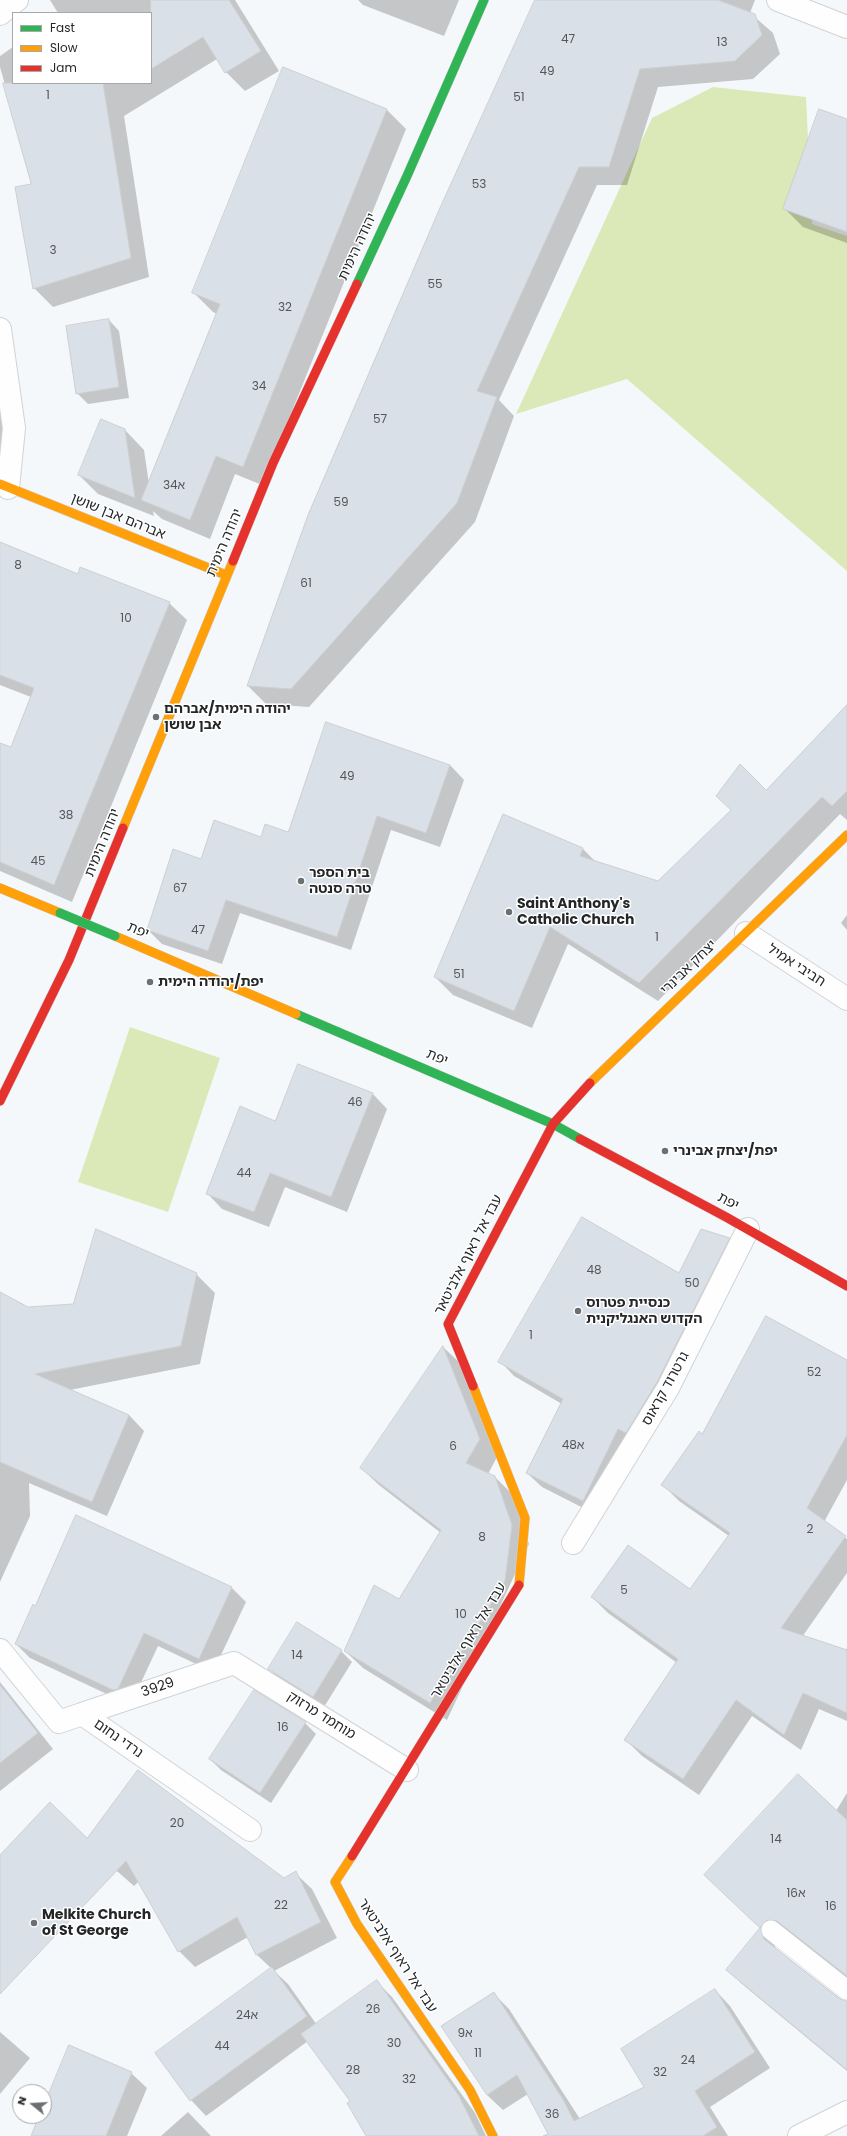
<!DOCTYPE html>
<html>
<head>
<meta charset="utf-8">
<style>
  body { margin:0 }
  #map { position:relative; width:847px; height:2136px; overflow:hidden; background:#f5f8fb; font-family:Poppins,sans-serif }
  canvas { display:block }
  .legend { position:absolute; left:12px; top:12px; width:140px; height:72px; box-sizing:border-box; background:#fff; border:1px solid #a7a8a9; margin:0; padding:5px 7px; list-style:none; font-size:12px; color:#242628 }
  .legend li { display:flex; align-items:center; gap:8px; height:20px }
  .legend b { width:20px; border:1px solid #a7a8a9 }
  .north { position:absolute; left:12px; top:2084px; width:40px; height:40px; box-sizing:border-box; background:#fff; border:1px solid #a7a8a9; border-radius:50%; rotate:288deg; font-size:11px; font-weight:700; line-height:16px; text-align:center; color:#242628 }
  .north::after { content:''; display:block; margin:auto; width:14px; height:18px; background:#6d7072; clip-path:polygon(50% 0,100% 100%,50% 72%,0 100%) }
</style>
</head>
<body>
<div id="map">
<canvas width="847" height="2136"></canvas>
<ul class="legend">
<li><b style="height:5px;background:#30b455"></b>Fast</li>
<li><b style="height:5px;background:#ff9f0a"></b>Slow</li>
<li><b style="height:5px;background:#e5322d"></b>Jam</li>
</ul>
<div class="north">N</div>
</div>
<script>
const ctx = document.querySelector('canvas').getContext('2d');
ctx.lineJoin = 'round';
function fill(path, color) {
  ctx.fillStyle = color;
  ctx.fill(path, 'evenodd');
}
function trace(path, color, width, dash) {
  ctx.strokeStyle = color;
  ctx.lineWidth = width;
  ctx.lineCap = dash ? 'butt' : 'round';
  ctx.setLineDash(dash || []);
  ctx.stroke(path);
}
function write(font, color, halo, rows, align = 'center') {
  ctx.font = font + ' Poppins,"Noto Sans Hebrew",sans-serif';
  ctx.lineWidth = 3;
  ctx.setLineDash([]);
  ctx.textBaseline = 'middle';
  ctx.strokeStyle = halo;
  ctx.fillStyle = color;
  for (const [text, x, y, turn = 0] of rows) {
    ctx.save();
    ctx.translate(x, y);
    ctx.rotate((+turn || 0) * Math.PI / 180);
    ctx.textAlign = isNaN(turn) ? turn : align;
    if (halo) ctx.strokeText(text, 0, 0);
    ctx.fillText(text, 0, 0);
    ctx.restore();
  }
}
const green = new Path2D(`
  M 713,87 L 806,97 L 812,224 L 847,236 L 847,571 L 627,379 L 516,414 L 652,118 Z
  M 130,1027 L 220,1058 L 168,1212 L 78,1182 Z`);
const shadow = new Path2D(`
  M 50,0 L 235,0 L 279,71 L 245,91 L 226,72 L 217,59 L 124,116 L 149,277 L 53,307 L 34,288 L 33,184 L 0,67 L 0,56 L 13,47 L 13,83 L 151,83 L 151,13 L 58,13 Z
  M 358,0 L 459,0 L 444,36 L 363,5 Z
  M 536,0 L 755,0 L 750,13 L 773,33 L 780,54 L 753,79 L 658,87 L 627,185 L 597,185 L 499,400 L 514,416 L 475,522 L 309,707 L 266,704 L 248,686 L 309,515 Z
  M 284,69 L 387,110 L 406,129 L 262,485 L 235,474 L 210,539 L 162,519 L 153,511 L 154,516 L 98,494 L 79,475 L 125,430 L 144,450 L 149,484 L 217,314 L 213,312 L 194,293 Z
  M 847,120 L 847,243 L 803,227 L 784,208 Z
  M 109,320 L 119,331 L 129,398 L 88,404 L 77,393 Z
  M 0,402 L 9,442 L 0,450 Z
  M 0,543 L 78,575 L 169,603 L 187,620 L 72,902 L 0,871 L 0,744 L 11,748 L 31,697 L 0,685 Z
  M 847,707 L 847,820 L 840,814 L 658,1001 L 568,944 L 532,1028 L 453,995 L 435,977 L 503,815 L 583,849 L 595,861 L 659,882 L 766,791 Z
  M 450,765 L 464,780 L 440,847 L 391,830 L 351,950 L 240,913 L 222,964 L 162,944 L 148,930 L 201,860 L 262,838 L 289,833 Z
  M 847,915 L 847,930 L 841,923 Z
  M 372,1093 L 387,1109 L 347,1212 L 285,1187 L 269,1227 L 222,1209 L 207,1193 L 276,1122 Z
  M 729,1239 L 743,1253 L 597,1515 L 542,1487 L 527,1473 L 562,1404 L 514,1376 L 500,1361 L 679,1274 Z
  M 196,1274 L 215,1293 L 200,1364 L 70,1390 L 129,1415 L 144,1431 L 107,1516 L 29,1483 L 30,1516 L 0,1582 L 0,1293 L 28,1308 L 74,1305 Z
  M 443,1347 L 461,1364 L 497,1457 L 488,1474 L 494,1476 L 512,1494 L 529,1544 L 447,1720 L 363,1668 L 345,1651 L 399,1601 L 441,1533 L 379,1485 L 361,1468 Z
  M 847,1361 L 847,1480 L 824,1522 L 847,1539 L 847,1573 L 802,1637 L 846,1651 L 847,1647 L 847,1721 L 819,1709 L 801,1750 L 752,1716 L 699,1795 L 642,1756 L 626,1740 L 677,1663 L 608,1613 L 592,1597 L 691,1590 L 729,1536 L 679,1501 L 662,1484 L 703,1435 Z
  M 77,1516 L 232,1588 L 246,1602 L 213,1672 L 158,1646 L 132,1702 L 128,1704 L 30,1658 L 16,1644 L 35,1607 Z
  M 341,1651 L 352,1662 L 324,1707 L 280,1680 L 269,1669 Z
  M 0,1682 L 53,1749 L 0,1791 Z
  M 305,1723 L 316,1734 L 271,1803 L 221,1770 L 210,1759 Z
  M 847,1793 L 847,1978 L 777,1943 L 722,1891 L 836,1811 Z
  M 87,1839 L 284,1879 L 295,1873 L 312,1889 L 337,1938 L 274,1971 L 288,1984 L 317,2025 L 377,1982 L 392,1997 L 475,2113 L 486,2136 L 367,2136 L 351,2101 L 308,2041 L 206,2116 L 191,2100 L 272,1969 L 257,1955 L 248,1937 L 195,1967 L 179,1951 L 139,1881 L 134,1886 L 102,1858 L 0,1960 L 0,1857 Z
  M 760,1930 L 774,1944 L 776,1949 L 845,2002 L 847,2001 L 847,2071 L 742,1984 L 727,1970 Z
  M 715,1990 L 730,2006 L 770,2068 L 710,2107 L 728,2136 L 545,2136 L 549,2134 L 528,2094 L 503,2110 L 487,2095 L 494,1994 L 509,2009 L 580,2119 L 646,2087 Z
  M 0,2032 L 30,2058 L 0,2094 Z
  M 131,2073 L 147,2088 L 127,2136 L 32,2136 L 40,2116 L 44,2116 L 44,2107 Z
  M 188,2112 L 211,2136 L 161,2136 Z`);
const building = new Path2D(`
  M 151,0 L 229,0 L 261,51 L 225,73 L 203,37 L 151,69 Z
  M 535,0 L 718,0 L 755,14 L 762,35 L 735,61 L 640,69 L 609,167 L 579,167 L 477,391 L 497,397 L 457,503 L 291,689 L 247,686 L 308,515 L 439,210 Z
  M 283,67 L 387,109 L 243,467 L 216,456 L 190,520 L 141,500 L 220,304 L 192,293 Z
  M 3,83 L 103,83 L 131,258 L 33,289 L 15,187 L 31,184 Z
  M 819,109 L 847,119 L 847,232 L 783,209 Z
  M 109,319 L 119,387 L 76,394 L 66,326 Z
  M 101,419 L 125,429 L 135,498 L 78,475 Z
  M 0,542 L 78,574 L 80,567 L 170,602 L 54,885 L 0,862 L 0,743 L 11,747 L 34,688 L 0,675 Z
  M 847,705 L 847,791 L 832,806 L 822,797 L 639,983 L 550,927 L 514,1011 L 434,977 L 503,814 L 583,848 L 580,856 L 658,881 L 731,810 L 716,796 L 740,764 L 766,790 Z
  M 326,722 L 450,765 L 426,833 L 377,816 L 337,937 L 226,900 L 208,951 L 147,930 L 173,849 L 201,859 L 214,820 L 261,837 L 265,824 L 288,832 Z
  M 298,1064 L 373,1093 L 331,1197 L 270,1173 L 254,1212 L 206,1194 L 240,1106 L 275,1121 Z
  M 582,1217 L 679,1273 L 701,1229 L 730,1238 L 657,1382 L 626,1433 L 618,1429 L 583,1501 L 526,1473 L 563,1399 L 498,1362 Z
  M 96,1229 L 197,1273 L 181,1346 L 35,1374 L 129,1415 L 92,1502 L 0,1462 L 0,1292 L 28,1307 L 73,1304 Z
  M 766,1316 L 847,1360 L 847,1435 L 807,1508 L 846,1536 L 781,1628 L 847,1650 L 847,1713 L 803,1693 L 784,1735 L 736,1700 L 683,1779 L 624,1740 L 678,1659 L 591,1597 L 628,1545 L 690,1589 L 730,1533 L 661,1485 L 699,1431 L 702,1434 Z
  M 443,1346 L 480,1439 L 466,1463 L 495,1476 L 512,1525 L 505,1581 L 430,1703 L 344,1651 L 374,1585 L 399,1599 L 441,1530 L 360,1468 Z
  M 76,1515 L 232,1587 L 199,1659 L 144,1633 L 118,1689 L 113,1690 L 15,1644 L 33,1604 L 35,1606 Z
  M 297,1622 L 342,1650 L 313,1697 L 268,1669 Z
  M 0,1685 L 38,1733 L 0,1763 Z
  M 254,1690 L 306,1722 L 260,1793 L 209,1759 Z
  M 138,1770 L 284,1878 L 296,1871 L 321,1922 L 256,1955 L 237,1917 L 178,1952 L 126,1861 L 0,1994 L 0,1855 L 50,1802 L 87,1838 Z
  M 798,1774 L 847,1820 L 847,1976 L 777,1921 L 767,1920 L 760,1928 L 704,1875 Z
  M 760,1928 L 764,1939 L 840,1999 L 847,2001 L 847,2070 L 726,1970 Z
  M 272,1967 L 307,2016 L 190,2101 L 155,2053 Z
  M 377,1980 L 459,2096 L 479,2136 L 366,2136 L 347,2103 L 350,2101 L 301,2034 Z
  M 715,1989 L 755,2052 L 695,2091 L 717,2127 L 703,2136 L 543,2136 L 548,2134 L 517,2075 L 487,2095 L 441,2026 L 494,1992 L 564,2101 L 574,2121 L 644,2087 L 621,2049 Z
  M 69,2045 L 132,2072 L 106,2136 L 31,2136 L 39,2116 L 44,2116 L 44,2105 Z`);
const lane = new Path2D(`
  M 771,1930 L 847,1990`);
const street = new Path2D(`
  M 778,0 L 847,27
  M 0,14 L 17,0
  M 0,329 L 14,428 L 8,488
  M 746,933 L 847,999
  M 573,1543 L 668,1388 L 748,1229
  M 0,1650 L 59,1722 L 82,1714 L 250,1830
  M 82,1714 L 234,1663 L 407,1770
  M 799,2136 L 847,2112`);
const fast = new Path2D(`
  M 357,284 L 407,176 L 484,0
  M 296,1014 L 553,1124 L 580,1139`);
const slow = new Path2D(`
  M 0,484 L 226,575
  M 123,828 L 233,561
  M 0,888 L 60,913
  M 115,936 L 296,1014
  M 590,1083 L 847,835
  M 473,1386 L 525,1518 L 519,1585
  M 352,1856 L 335,1882 L 357,1924 L 470,2090 L 493,2136`);
const jam = new Path2D(`
  M 233,561 L 273,463 L 357,284
  M 0,1101 L 69,960 L 123,828
  M 580,1139 L 726,1217 L 847,1286
  M 473,1386 L 448,1324 L 553,1124 L 590,1083
  M 352,1856 L 519,1585`);
const fastBridge = new Path2D(`
  M 60,913 L 115,936`);
const markers = [
  [156,717,4,"#6d7072"],
  [301,881,4,"#6d7072"],
  [509,912,4,"#6d7072"],
  [150,982,4,"#6d7072"],
  [665,1151,4,"#6d7072"],
  [578,1311,4,"#6d7072"],
  [34,1923,4,"#6d7072"]
];
const numberNames = [
  ["47",568,40],
  ["13",722,43],
  ["49",547,72],
  ["1",48,96],
  ["51",519,98],
  ["53",479,185],
  ["3",53,251],
  ["55",435,285],
  ["32",285,308],
  ["34",259,387],
  ["57",380,420],
  ["34א",174,486],
  ["59",341,503],
  ["8",18,566],
  ["61",306,584],
  ["10",126,619],
  ["49",347,777],
  ["38",66,816],
  ["45",38,862],
  ["67",180,889],
  ["47",198,931],
  ["1",657,938],
  ["51",459,975],
  ["46",355,1103],
  ["44",244,1174],
  ["48",594,1271],
  ["50",692,1284],
  ["1",531,1336],
  ["52",814,1373],
  ["48א",573,1446],
  ["6",453,1447],
  ["2",810,1530],
  ["8",482,1538],
  ["5",624,1591],
  ["10",461,1615],
  ["14",297,1656],
  ["16",283,1728],
  ["20",177,1824],
  ["14",776,1840],
  ["16א",796,1894],
  ["22",281,1906],
  ["16",831,1907],
  ["26",373,2010],
  ["24א",247,2016],
  ["9א",465,2034],
  ["30",394,2044],
  ["44",222,2047],
  ["11",478,2054],
  ["24",688,2061],
  ["28",353,2071],
  ["32",660,2073],
  ["32",409,2080],
  ["36",552,2115]
];
const streetNames = [
  ["יהודה הימית",358,247,-65],
  ["אברהם אבן שושן",118,517,22],
  ["יהודה הימית",225,543,-67],
  ["יהודה הימית",103,843,-68],
  ["יפת",138,931,23],
  ["חביבי אמיל",796,966,33],
  ["יצחק אבינרי",689,968,-44],
  ["יפת",437,1058,23],
  ["יפת",728,1202,28],
  ["עבד אל ראוף אלביטאר",469,1255,-63],
  ["גרטרוד קראוס",666,1389,-61],
  ["עבד אל ראוף אלביטאר",469,1641,-59],
  ["3929",158,1688,-19],
  ["מוחמד מרזוק",321,1716,32],
  ["נרדי נחום",118,1739,35],
  ["עבד אל ראוף אלביטאר",397,1956,57]
];
const poiNames = [
  ["יהודה הימית/אברהם",164,709],
  ["אבן שושן",164,725],
  ["בית הספר",309,873],
  ["טרה סנטה",309,889],
  ["Saint Anthony's",517,904],
  ["Catholic Church",517,920],
  ["יפת/יהודה הימית",158,982],
  ["יפת/יצחק אבינרי",673,1151],
  ["כנסיית פטרוס",586,1303],
  ["הקדוש האנגליקנית",586,1319],
  ["Melkite Church",42,1915],
  ["of St George",42,1931]
];
fill(green, '#dbe8b7');
fill(shadow, '#0003');
fill(building, '#d9e0e7');
trace(building, '#cdcfd1', 1);
trace(lane, '#d1d3d6', 20);
trace(street, '#d1d3d6', 24);
trace(fast, '#d1d3d6', 10);
trace(slow, '#d1d3d6', 10);
trace(jam, '#d1d3d6', 10);
trace(lane, '#fefefe', 19);
trace(street, '#fefefe', 22);
trace(fast, '#30b455', 9);
trace(slow, '#ff9f0a', 9);
trace(jam, '#e5322d', 9);
trace(fastBridge, '#d1d3d6', 10, []);
trace(fastBridge, '#30b455', 9);
for (const [x, y, r, color] of markers) {
  const dot = new Path2D();
  dot.arc(x, y, r, 0, 2 * Math.PI);
  ctx.fillStyle = color;
  ctx.fill(dot);
  trace(dot, '#fff', 1.5);
}
write('12px', '#53565a', null, numberNames);
write('14px', '#242628', '#fff', streetNames);
write('bold 14px', '#242628', '#fff', poiNames, 'left');
</script>
</body>
</html>
